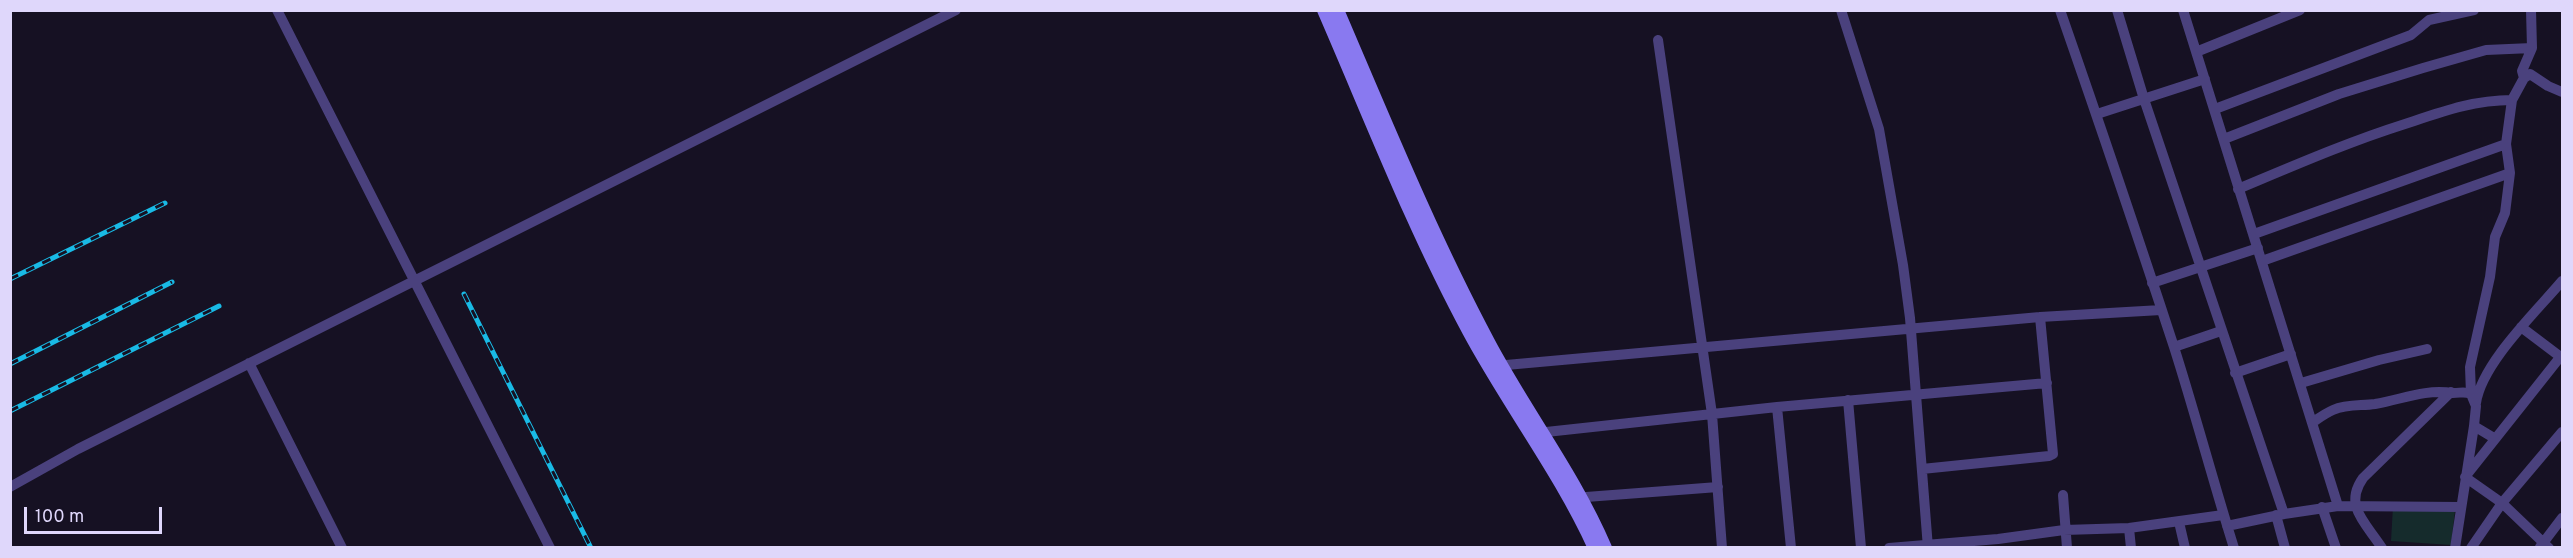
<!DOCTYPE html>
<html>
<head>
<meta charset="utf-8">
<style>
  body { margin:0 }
  #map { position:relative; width:2573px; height:558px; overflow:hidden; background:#161123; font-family:Overpass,sans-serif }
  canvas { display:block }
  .frame { position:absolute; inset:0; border:12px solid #dfd7fb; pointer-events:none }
  .scale { position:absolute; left:24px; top:507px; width:138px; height:27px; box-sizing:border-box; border:3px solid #dfd7fb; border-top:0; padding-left:8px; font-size:18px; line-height:21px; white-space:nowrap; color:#dfd7fb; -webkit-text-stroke:4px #161123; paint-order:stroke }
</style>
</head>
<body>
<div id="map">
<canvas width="2573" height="558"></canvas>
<div class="frame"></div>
<div class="scale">100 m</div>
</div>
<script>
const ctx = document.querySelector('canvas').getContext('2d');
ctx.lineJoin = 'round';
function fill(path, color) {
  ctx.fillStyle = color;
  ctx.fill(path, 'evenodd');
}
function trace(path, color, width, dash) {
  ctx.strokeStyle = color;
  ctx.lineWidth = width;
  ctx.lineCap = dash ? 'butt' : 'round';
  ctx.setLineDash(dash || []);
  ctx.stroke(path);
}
const green = new Path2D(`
  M 2393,506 L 2455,510 L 2451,545 L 2391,541 Z`);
const street = new Path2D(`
  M 277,10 L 550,548
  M 1841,10 L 1879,129 L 1903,265 L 1910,318 L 1928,548
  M 2060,10 C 2099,122 2137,234 2174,347 C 2195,413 2213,481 2234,548
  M 2117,10 L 2144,99 L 2284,514
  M 2183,10 L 2338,506
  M 1658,40 L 1712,414 L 1722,548
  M 2196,52 L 2300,10
  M 2524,78 L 2530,74 L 2548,86 L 2562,92
  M 2215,109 L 2411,35 L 2429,20 L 2474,10
  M 2097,114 L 2205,79
  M 2224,139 L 2339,94 L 2423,68 L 2486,50 L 2532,48
  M 2238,189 C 2293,166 2348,142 2405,124 C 2441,112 2473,100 2512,100
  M 2254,234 L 2506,144
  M 2262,261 L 2510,173
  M 2152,283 L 2258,248
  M 2521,327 L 2562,358
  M 2174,347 L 2221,331
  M 249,363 L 342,548
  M 1495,366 L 2040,317 L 2161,310
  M 2235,373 L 2291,354
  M 2301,383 L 2379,360 L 2427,349
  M 1848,400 L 1861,548
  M 2476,403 C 2482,363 2536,312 2562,281
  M 1777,407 L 1791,548
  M 2313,422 C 2319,418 2326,413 2333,410 C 2347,404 2361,406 2375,404 C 2404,399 2423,389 2453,393 C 2461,393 2465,391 2471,394
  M 2474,426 L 2494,438
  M 1537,433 L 1777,407 L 2047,383
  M 1922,469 L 2049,456 L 2053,454 L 2040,317
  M 10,487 L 78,449 L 956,10
  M 2063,495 L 2067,548
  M 1573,498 L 1718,487
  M 2322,507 L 2336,548
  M 2276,515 L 2285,548
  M 2179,522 L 2185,548
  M 2227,526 L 2284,514 L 2338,506 L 2460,507
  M 2129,528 L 2131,548
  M 2540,547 L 2562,518
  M 1889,548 L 1998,539 L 2064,530 L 2129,528 L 2223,515
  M 2382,548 C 2366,523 2343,506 2363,478 L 2451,392
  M 2455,548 L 2474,426 L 2476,406 L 2471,394 L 2470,367 L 2490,277 L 2495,237 L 2505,213 L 2510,173 L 2506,144 L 2512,100 L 2524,78 L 2522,71 L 2532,48 L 2531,10
  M 2471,548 L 2502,503 L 2562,432
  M 2549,548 L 2502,503 L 2465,477 L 2561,356`);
const secondary = new Path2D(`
  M 1324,10 C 1371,118 1413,227 1469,331 C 1508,404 1560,471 1595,548
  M 1337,10 C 1385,122 1431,235 1488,342 C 1525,412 1574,475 1605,548`);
const rail = new Path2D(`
  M 10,279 L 165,203
  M 464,294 L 591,548
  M 10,364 L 172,282
  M 10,411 L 219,306`);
fill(green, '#152b2c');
trace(street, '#4a417d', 10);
trace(secondary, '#8979f0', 14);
trace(rail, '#19bae5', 5);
trace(rail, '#161123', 3, [9]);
</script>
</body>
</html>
